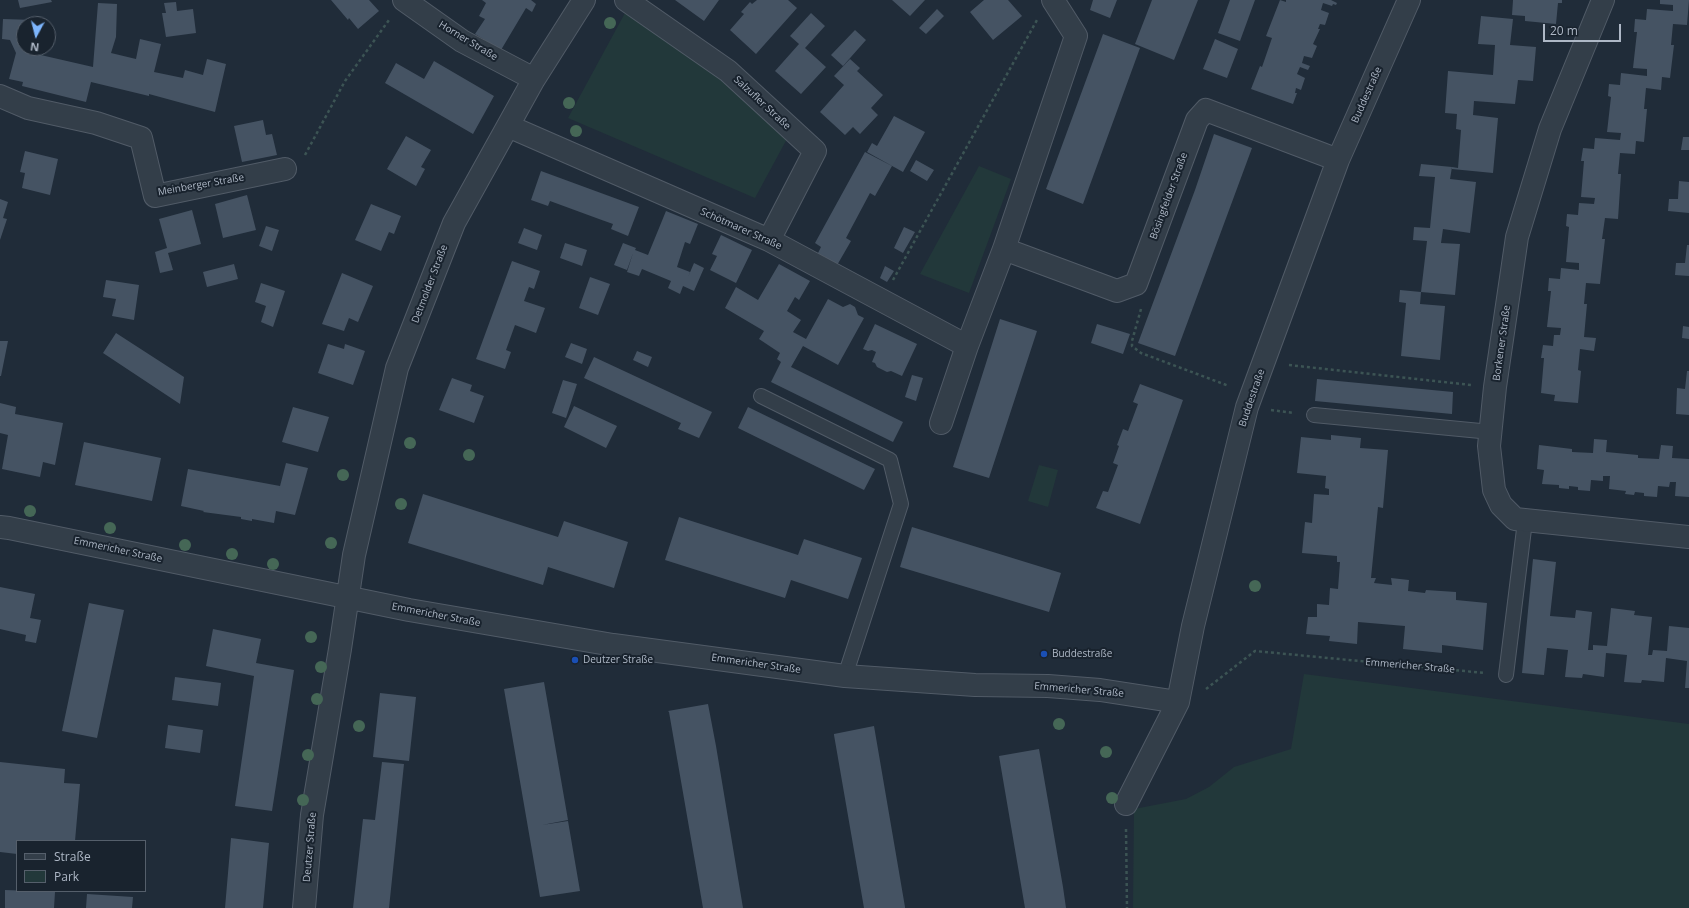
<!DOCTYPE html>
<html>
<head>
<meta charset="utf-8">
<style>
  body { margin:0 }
  #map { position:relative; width:1689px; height:908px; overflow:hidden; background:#202c39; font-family:"Open Sans",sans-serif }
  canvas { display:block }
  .legend { position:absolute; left:16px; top:840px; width:130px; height:52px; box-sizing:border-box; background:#19232e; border:1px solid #555f6b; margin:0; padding:5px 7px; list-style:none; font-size:12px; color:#aeb8c6 }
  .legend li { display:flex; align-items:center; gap:8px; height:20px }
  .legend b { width:20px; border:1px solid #555f6b }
  .north { position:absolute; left:16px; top:16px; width:40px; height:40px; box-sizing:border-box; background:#19232e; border:1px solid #555f6b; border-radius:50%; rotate:187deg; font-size:11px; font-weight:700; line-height:16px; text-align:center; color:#aeb8c6 }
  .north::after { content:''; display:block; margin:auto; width:14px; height:18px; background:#7db5fc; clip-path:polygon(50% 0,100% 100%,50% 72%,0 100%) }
  .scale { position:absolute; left:1543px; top:24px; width:78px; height:18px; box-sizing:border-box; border:2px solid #aeb8c6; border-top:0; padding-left:5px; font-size:12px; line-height:14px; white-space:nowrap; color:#aeb8c6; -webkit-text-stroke:3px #19232e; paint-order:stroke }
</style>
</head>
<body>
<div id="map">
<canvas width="1689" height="908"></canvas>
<ul class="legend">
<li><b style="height:5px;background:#333e49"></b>Straße</li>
<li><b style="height:11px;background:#22383a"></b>Park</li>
</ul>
<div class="north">N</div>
<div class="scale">20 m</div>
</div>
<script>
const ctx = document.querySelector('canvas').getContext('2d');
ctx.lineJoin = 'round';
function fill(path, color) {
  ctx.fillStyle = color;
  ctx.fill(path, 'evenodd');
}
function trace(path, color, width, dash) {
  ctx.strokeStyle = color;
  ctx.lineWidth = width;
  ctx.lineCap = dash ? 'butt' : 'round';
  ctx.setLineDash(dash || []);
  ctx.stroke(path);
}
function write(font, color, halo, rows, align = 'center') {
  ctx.font = font + ' "Open Sans",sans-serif';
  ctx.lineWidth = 4;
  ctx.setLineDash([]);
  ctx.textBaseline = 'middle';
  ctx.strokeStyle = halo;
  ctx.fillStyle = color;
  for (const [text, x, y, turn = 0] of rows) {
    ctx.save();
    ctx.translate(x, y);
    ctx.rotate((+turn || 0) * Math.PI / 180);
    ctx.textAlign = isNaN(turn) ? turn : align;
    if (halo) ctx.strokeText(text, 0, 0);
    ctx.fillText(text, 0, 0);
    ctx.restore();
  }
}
const green = new Path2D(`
  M 625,13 L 727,83 L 788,137 L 755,198 L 568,118 Z
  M 979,166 L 1011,179 L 969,293 L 920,274 Z
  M 1039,465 L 1058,470 L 1048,507 L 1028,501 Z
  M 1304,674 L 1689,724 L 1689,908 L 1133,908 L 1134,809 L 1186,799 L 1209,787 L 1234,767 L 1291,749 Z`);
const building = new Path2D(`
  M 18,0 L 51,0 L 52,2 L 20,8 Z
  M 331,0 L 369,0 L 379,11 L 358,29 L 349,18 L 348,20 Z
  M 482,0 L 531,0 L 536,4 L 532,12 L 526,8 L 501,50 L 475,34 L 485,19 L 479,16 L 486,3 Z
  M 675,0 L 719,0 L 704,21 Z
  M 757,0 L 788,0 L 797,8 L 756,54 L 730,30 L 744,14 L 741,12 L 750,2 L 752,4 Z
  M 892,0 L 925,0 L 910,16 Z
  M 984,0 L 1008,0 L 1022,16 L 993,40 L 970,12 Z
  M 1093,0 L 1117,0 L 1110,18 L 1090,10 Z
  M 1152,0 L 1198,0 L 1174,60 L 1135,44 Z
  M 1230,0 L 1255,0 L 1240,41 L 1218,33 Z
  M 1280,0 L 1286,2 L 1286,0 L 1331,0 L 1337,3 L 1336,5 L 1333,4 L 1332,6 L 1323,3 L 1321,10 L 1329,13 L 1325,25 L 1320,24 L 1318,29 L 1320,29 L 1313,44 L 1317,46 L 1312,58 L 1304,56 L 1302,63 L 1310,66 L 1308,70 L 1300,67 L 1297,74 L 1305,78 L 1301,90 L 1296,88 L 1295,93 L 1297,93 L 1293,104 L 1251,89 L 1260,66 L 1262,67 L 1272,38 L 1266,36 Z
  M 1513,0 L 1562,0 L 1562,3 L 1558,3 L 1556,24 L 1525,21 L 1525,16 L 1512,15 Z
  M 1660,0 L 1689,0 L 1687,25 L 1673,24 L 1671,45 L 1674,45 L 1670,78 L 1662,77 L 1661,90 L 1646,88 L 1644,109 L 1647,109 L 1644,142 L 1636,141 L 1635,154 L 1620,153 L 1618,174 L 1621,174 L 1618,219 L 1605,218 L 1602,239 L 1605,239 L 1600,284 L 1586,283 L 1584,304 L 1587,304 L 1584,337 L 1596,338 L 1594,351 L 1580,349 L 1578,370 L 1581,371 L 1578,403 L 1554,401 L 1555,395 L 1541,393 L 1544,358 L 1541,358 L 1543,345 L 1553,346 L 1554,335 L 1560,335 L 1561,328 L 1547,327 L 1551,291 L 1548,291 L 1549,278 L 1560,279 L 1561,268 L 1579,270 L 1579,263 L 1566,262 L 1569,227 L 1566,226 L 1567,214 L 1578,215 L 1579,203 L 1594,204 L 1595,198 L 1581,197 L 1584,161 L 1581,161 L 1583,148 L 1594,149 L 1595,138 L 1620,140 L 1621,133 L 1607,132 L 1611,97 L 1608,96 L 1609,84 L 1620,85 L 1621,73 L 1647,76 L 1647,69 L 1633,68 L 1637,32 L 1634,32 L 1635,19 L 1646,20 L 1647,9 L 1673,11 L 1673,5 L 1660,4 Z
  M 176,2 L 177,11 L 193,9 L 196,33 L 166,37 L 162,13 L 166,13 L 164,3 Z
  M 98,3 L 117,4 L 116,37 L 111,53 L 136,59 L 140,39 L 161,44 L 154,72 L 183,78 L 185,70 L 203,75 L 207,59 L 226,64 L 215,112 L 149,94 L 149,96 L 91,82 L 86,102 L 22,86 L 23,82 L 9,79 L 16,53 L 10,40 L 2,39 L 3,19 L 34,20 L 33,24 L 24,24 L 24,48 L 32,48 L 32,53 L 93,67 Z
  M 937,9 L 944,16 L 926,34 L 919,28 Z
  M 811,13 L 825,26 L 805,48 L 826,67 L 801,94 L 775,71 L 799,44 L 790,36 Z
  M 1481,16 L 1513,19 L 1510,45 L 1536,47 L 1533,81 L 1518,80 L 1515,104 L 1474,101 L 1473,115 L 1498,118 L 1493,173 L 1452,169 L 1452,167 L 1458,168 L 1461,130 L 1456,129 L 1457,114 L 1445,113 L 1448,71 L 1493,75 L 1495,45 L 1478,44 Z
  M 855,30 L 866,40 L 843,66 L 831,55 Z
  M 1103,34 L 1140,48 L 1083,204 L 1046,189 Z
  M 1215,39 L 1238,49 L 1227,78 L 1203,69 Z
  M 850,59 L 860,68 L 857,71 L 883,95 L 871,108 L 878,115 L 860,134 L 853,127 L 845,135 L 820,112 L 844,85 L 834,76 Z
  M 434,61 L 494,96 L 473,134 L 385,83 L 396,63 L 424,79 Z
  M 894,116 L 925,132 L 903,172 L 867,152 L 872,143 L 877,146 Z
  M 263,120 L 266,135 L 272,134 L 277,155 L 242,162 L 234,126 Z
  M 1214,134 L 1252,148 L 1175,356 L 1138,343 L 1195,190 Z
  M 406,136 L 431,150 L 421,167 L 425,169 L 416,186 L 387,169 Z
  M 1683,137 L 1689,137 L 1689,150 L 1681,150 Z
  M 25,151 L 58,159 L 50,195 L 22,188 L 25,173 L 20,172 Z
  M 865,152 L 892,166 L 875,196 L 870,193 L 846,238 L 851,241 L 836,267 L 816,257 L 821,247 L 815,243 Z
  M 916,160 L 934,170 L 927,181 L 910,171 Z
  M 1421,164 L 1452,167 L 1450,179 L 1476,182 L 1470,233 L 1443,229 L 1441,243 L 1460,244 L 1455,295 L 1421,292 L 1427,241 L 1413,240 L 1414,227 L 1430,228 L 1435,177 L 1419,176 Z
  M 541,171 L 639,207 L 628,236 L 611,229 L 613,224 L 599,219 L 550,201 L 548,206 L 531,200 Z
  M 1679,181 L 1689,182 L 1689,213 L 1668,211 L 1669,199 L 1678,199 Z
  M 247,195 L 256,230 L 223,238 L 215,204 Z
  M 0,199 L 8,202 L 3,218 L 7,219 L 0,240 Z
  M 371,204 L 401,216 L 394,234 L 389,232 L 381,251 L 355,240 Z
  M 192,210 L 201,244 L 168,253 L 173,270 L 160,273 L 155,252 L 167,248 L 159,219 Z
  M 666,211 L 698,224 L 690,244 L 685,242 L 677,267 L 690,272 L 688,277 L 694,263 L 704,268 L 694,291 L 683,286 L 680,294 L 668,288 L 671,281 L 642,269 L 639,276 L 627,272 L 633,253 L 627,270 L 614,265 L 623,243 L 636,248 L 635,250 L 648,255 Z
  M 266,226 L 279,230 L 272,251 L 259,246 Z
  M 904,227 L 915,232 L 903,253 L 894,248 Z
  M 524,228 L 542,235 L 537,250 L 518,243 Z
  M 721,235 L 752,250 L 736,283 L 710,270 L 717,256 L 712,254 Z
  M 565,243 L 587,250 L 582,266 L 560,258 Z
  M 1687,245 L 1689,245 L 1689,276 L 1675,275 L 1676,263 L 1685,263 Z
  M 512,261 L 540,271 L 534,289 L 529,287 L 524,301 L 545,308 L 536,333 L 515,325 L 506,350 L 511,352 L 505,369 L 476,359 Z
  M 234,264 L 238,279 L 207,287 L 203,272 Z
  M 779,264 L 810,281 L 799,300 L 795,297 L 787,311 L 801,320 L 793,332 L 806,339 L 828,299 L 843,307 L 850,304 L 855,307 L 858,315 L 864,318 L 838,365 L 803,346 L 791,367 L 903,422 L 893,442 L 771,382 L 781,362 L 777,359 L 780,353 L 759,339 L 764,331 L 725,308 L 736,287 L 758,300 Z
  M 885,266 L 894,271 L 887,282 L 880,278 Z
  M 342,273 L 373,286 L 358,322 L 349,318 L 344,331 L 322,324 Z
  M 590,277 L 610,284 L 598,315 L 579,308 Z
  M 106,280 L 139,285 L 134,320 L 112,316 L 116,299 L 103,297 Z
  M 261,283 L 285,291 L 273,327 L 261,322 L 266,306 L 255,302 Z
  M 1400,290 L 1421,292 L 1420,304 L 1445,306 L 1440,360 L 1401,356 L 1406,303 L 1399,302 Z
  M 1000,319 L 1037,331 L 989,478 L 953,467 Z
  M 875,324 L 917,344 L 902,376 L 891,371 L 887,372 L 877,367 L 875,363 L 872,362 L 876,352 L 872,350 L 868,351 L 863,349 Z
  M 1097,324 L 1130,334 L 1123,354 L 1091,343 Z
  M 1683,326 L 1689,327 L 1689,339 L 1682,338 Z
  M 116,333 L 184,377 L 180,404 L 103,353 Z
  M 0,341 L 8,341 L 1,376 L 0,376 Z
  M 571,343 L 587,349 L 582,364 L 565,357 Z
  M 328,344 L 344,349 L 345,344 L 365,351 L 353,385 L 318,373 Z
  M 637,351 L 652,357 L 648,367 L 633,360 Z
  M 594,357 L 712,412 L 699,438 L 678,429 L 681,423 L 584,378 Z
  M 1687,371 L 1689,371 L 1689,415 L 1676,414 L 1677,388 L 1685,389 Z
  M 912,375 L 923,378 L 916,401 L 905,397 Z
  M 452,378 L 472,385 L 470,391 L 484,396 L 474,423 L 439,410 Z
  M 1317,379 L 1453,392 L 1452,414 L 1315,401 Z
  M 563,380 L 577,384 L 566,418 L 552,413 Z
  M 1140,384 L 1183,400 L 1140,524 L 1096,508 L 1103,491 L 1108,492 L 1118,465 L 1113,463 L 1119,446 L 1117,445 L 1123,429 L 1128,431 L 1138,404 L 1133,402 Z
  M 0,403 L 16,407 L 15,414 L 63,423 L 55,465 L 43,462 L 40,477 L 2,469 L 8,435 L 0,433 Z
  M 574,406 L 617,426 L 606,448 L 564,427 Z
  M 293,407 L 329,417 L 318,452 L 282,442 Z
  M 748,407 L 875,469 L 864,490 L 738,428 Z
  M 1331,435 L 1361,438 L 1360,448 L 1388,450 L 1383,508 L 1378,507 L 1371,578 L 1376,578 L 1374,583 L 1392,585 L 1391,578 L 1409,580 L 1408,591 L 1425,593 L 1426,590 L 1456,592 L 1456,600 L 1487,603 L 1483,650 L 1442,645 L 1442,653 L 1403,649 L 1405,626 L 1358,622 L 1357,644 L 1329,641 L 1330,636 L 1306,634 L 1308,617 L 1317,617 L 1317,604 L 1329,605 L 1330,588 L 1338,589 L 1340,562 L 1337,562 L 1337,556 L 1302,553 L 1305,522 L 1312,523 L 1314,494 L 1329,495 L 1329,489 L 1325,488 L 1326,476 L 1297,473 L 1301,437 L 1331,440 Z
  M 1594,439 L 1607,440 L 1606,452 L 1638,455 L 1638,458 L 1659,459 L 1661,445 L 1673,446 L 1672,458 L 1689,459 L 1689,497 L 1675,496 L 1676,482 L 1670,482 L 1669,487 L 1658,486 L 1657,497 L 1644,496 L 1644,493 L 1635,492 L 1634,495 L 1625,494 L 1626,491 L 1609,489 L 1610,476 L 1603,476 L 1603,481 L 1591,480 L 1590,491 L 1578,490 L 1578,487 L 1569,486 L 1569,489 L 1559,488 L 1559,485 L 1542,484 L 1544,470 L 1537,469 L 1539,445 L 1572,449 L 1572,452 L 1593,453 Z
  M 84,442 L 161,458 L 152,501 L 75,485 Z
  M 286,463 L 308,468 L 295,515 L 276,511 L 274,523 L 252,519 L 252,521 L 241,519 L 241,517 L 203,512 L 204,511 L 181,506 L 188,469 L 280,486 L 279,490 Z
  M 423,494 L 558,537 L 564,521 L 628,542 L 614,588 L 548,567 L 543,585 L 408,543 Z
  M 679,517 L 798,555 L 804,539 L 862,558 L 848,599 L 791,580 L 785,598 L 665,560 Z
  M 912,527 L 1061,573 L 1049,612 L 900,567 Z
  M 1533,559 L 1556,562 L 1550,616 L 1575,618 L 1576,610 L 1592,612 L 1588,650 L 1593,650 L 1593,645 L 1607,646 L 1611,608 L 1635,611 L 1634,615 L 1652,617 L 1648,655 L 1652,655 L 1653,650 L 1667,651 L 1669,626 L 1689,628 L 1689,688 L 1685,688 L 1687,661 L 1666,658 L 1664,682 L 1642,680 L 1641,683 L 1624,682 L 1627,655 L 1606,653 L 1604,677 L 1583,674 L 1582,678 L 1565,677 L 1568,650 L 1547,648 L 1544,675 L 1522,673 Z
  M 0,587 L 35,594 L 30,618 L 41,620 L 36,643 L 25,641 L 26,635 L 0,629 Z
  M 89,603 L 124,610 L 97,738 L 62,731 Z
  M 213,629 L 261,639 L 256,663 L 294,670 L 272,811 L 235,806 L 254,676 L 206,666 Z
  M 175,677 L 221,683 L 218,706 L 172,700 Z
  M 544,682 L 568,820 L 542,825 L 568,821 L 580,891 L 540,897 L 504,689 Z
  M 380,693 L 416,697 L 409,761 L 373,757 Z
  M 708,704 L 716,746 L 743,908 L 703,908 L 669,712 L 668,711 Z
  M 168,725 L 203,730 L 200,753 L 165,748 Z
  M 874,726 L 905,907 L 905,908 L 864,908 L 834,735 L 834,734 Z
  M 1039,749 L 1063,887 L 1066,908 L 1025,908 L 999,756 Z
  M 0,762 L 65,769 L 64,783 L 80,784 L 75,841 L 17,841 L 17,854 L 0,852 Z
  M 382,762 L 404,764 L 389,908 L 353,908 L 363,819 L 375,820 Z
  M 231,838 L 269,843 L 263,908 L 225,908 Z
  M 5,890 L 55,892 L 54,908 L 5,908 Z
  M 87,894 L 133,897 L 132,908 L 86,908 Z`);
const path = new Path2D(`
  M 305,155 L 345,81 L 389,20
  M 893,280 L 1037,20
  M 1141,309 L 1132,341 L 1132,346 L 1141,353 L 1229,386
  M 1289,365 L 1471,385
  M 1271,410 L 1294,413
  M 1206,689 L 1255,651 L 1485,673
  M 1126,829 L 1127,908`);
const service = new Path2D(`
  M 761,396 L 890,460 L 901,504 L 845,676
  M 1314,415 L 1491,432
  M 1506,675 L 1525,521`);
const minor = new Path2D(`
  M 404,0 L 462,41 L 534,79
  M 626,0 L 728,71 L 815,151 L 769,240
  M 1603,0 L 1550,129 L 1517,237 L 1495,387 L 1489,446 L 1494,490 L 1501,505 L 1515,519 L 1689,537
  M 0,96 L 28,108 L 96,123 L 141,138 L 155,196 L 285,169
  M 508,126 L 769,240 L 967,346
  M 1004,249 L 1117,291 L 1136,284 L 1197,120 L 1206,110 L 1338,160
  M 941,423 L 967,346 L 1004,249 L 1076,36 L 1053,0
  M 0,527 L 9,528 L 409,610 L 613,645 L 845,676 L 975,685 L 1048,686 L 1100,690 L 1178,702
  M 1126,804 L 1178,702 L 1193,626 L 1247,407 L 1338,160 L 1409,0
  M 304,908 L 312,815 L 340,649 L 354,555 L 397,368 L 454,223 L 534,79 L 584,0`);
const trees = [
  [610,23],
  [569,103],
  [576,131],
  [410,443],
  [469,455],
  [343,475],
  [401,504],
  [30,511],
  [110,528],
  [331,543],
  [185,545],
  [232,554],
  [273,564],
  [1255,586],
  [311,637],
  [321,667],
  [317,699],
  [1059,724],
  [359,726],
  [1106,752],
  [308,755],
  [1112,798],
  [303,800]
];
const markers = [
  [1044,654,4,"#1a4fb4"],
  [575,660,4,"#1a4fb4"]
];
const streetNames = [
  ["Horner Straße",468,41,31],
  ["Buddestraße",1367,95,-66],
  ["Salzufler Straße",762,103,43],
  ["Meinberger Straße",201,185,-10],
  ["Bösingfelder Straße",1169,196,-70],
  ["Schötmarer Straße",741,229,24],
  ["Detmolder Straße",430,284,-69],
  ["Borkener Straße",1502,343,-82],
  ["Buddestraße",1252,398,-71],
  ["Emmericher Straße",118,550,12],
  ["Emmericher Straße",436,615,11],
  ["Emmericher Straße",756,664,8],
  ["Emmericher Straße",1410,666,5],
  ["Emmericher Straße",1079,690,5],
  ["Deutzer Straße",310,847,-85]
];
const poiNames = [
  ["Buddestraße",1052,654],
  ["Deutzer Straße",583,660]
];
fill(green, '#22383a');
fill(building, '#455363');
trace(service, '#515b67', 16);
trace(minor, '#515b67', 24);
trace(path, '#3c5454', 2.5, [3, 3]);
trace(service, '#333e49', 14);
trace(minor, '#333e49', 22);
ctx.fillStyle = '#456756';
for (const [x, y] of trees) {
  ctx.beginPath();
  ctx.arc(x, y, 6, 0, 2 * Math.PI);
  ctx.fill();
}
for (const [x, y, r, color] of markers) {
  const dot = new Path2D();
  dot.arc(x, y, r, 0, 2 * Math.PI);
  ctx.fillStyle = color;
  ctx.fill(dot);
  trace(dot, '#19232e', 1.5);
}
write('10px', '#aeb8c6', '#19232e', streetNames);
write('10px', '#aeb8c6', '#19232e', poiNames, 'left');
</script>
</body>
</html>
